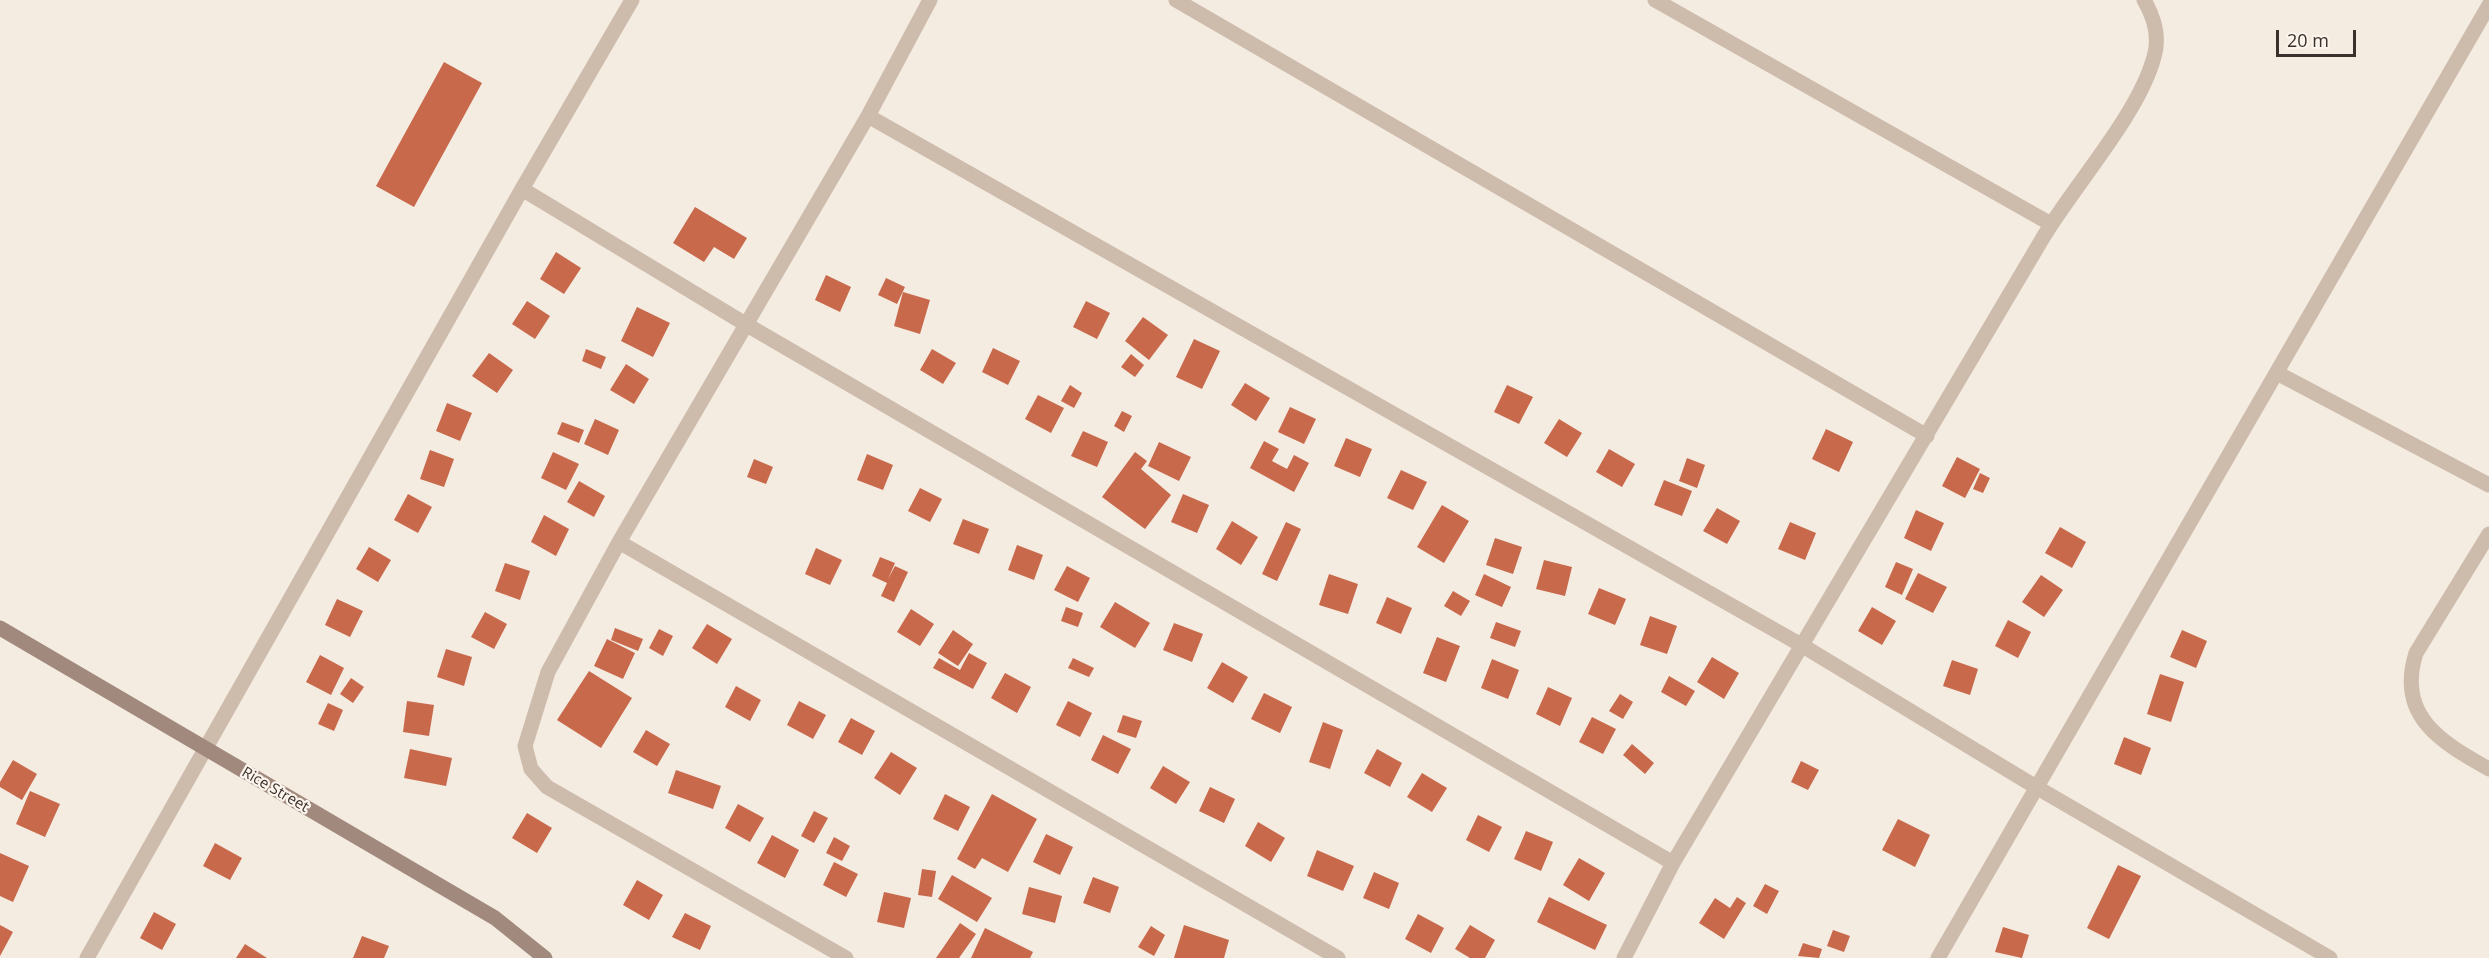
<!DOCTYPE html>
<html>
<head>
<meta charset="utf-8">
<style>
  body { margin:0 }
  #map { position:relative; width:2489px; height:958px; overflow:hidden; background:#f4ebe1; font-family:"Open Sans",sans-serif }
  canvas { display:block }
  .scale { position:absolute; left:2276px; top:30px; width:80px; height:27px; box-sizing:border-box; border:3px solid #3b302b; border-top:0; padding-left:8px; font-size:18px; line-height:21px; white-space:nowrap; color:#3b302b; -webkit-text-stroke:4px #fbf5ee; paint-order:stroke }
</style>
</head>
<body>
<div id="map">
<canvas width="2489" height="958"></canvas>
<div class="scale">20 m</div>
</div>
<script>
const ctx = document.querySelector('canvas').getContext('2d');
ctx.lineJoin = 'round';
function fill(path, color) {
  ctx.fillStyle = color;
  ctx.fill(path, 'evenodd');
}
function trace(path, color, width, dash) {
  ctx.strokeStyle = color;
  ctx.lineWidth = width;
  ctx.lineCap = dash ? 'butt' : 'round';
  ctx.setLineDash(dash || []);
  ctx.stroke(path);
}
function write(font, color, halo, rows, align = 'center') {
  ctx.font = font + ' "Open Sans",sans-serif';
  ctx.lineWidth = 4.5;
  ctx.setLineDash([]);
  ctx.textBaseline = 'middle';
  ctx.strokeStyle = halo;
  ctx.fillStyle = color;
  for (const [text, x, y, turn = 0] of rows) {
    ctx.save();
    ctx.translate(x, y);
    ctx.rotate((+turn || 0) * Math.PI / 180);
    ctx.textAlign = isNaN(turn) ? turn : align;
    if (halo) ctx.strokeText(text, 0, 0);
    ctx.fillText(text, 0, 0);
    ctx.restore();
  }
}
const building = new Path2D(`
  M 444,62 L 482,83 L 414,207 L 376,186 Z
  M 695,207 L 747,238 L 734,259 L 714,247 L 704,262 L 673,243 Z
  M 556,252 L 581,268 L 564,294 L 540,279 Z
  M 826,275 L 851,287 L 840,312 L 815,300 Z
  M 886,278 L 905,287 L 897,304 L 878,295 Z
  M 903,292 L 930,300 L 920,334 L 894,326 Z
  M 527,301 L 550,316 L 535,339 L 512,324 Z
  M 1086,301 L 1110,313 L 1097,339 L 1073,327 Z
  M 637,307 L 670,323 L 653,357 L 621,341 Z
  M 1143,317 L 1168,335 L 1149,360 L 1125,341 Z
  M 1194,339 L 1220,351 L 1202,389 L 1176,377 Z
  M 993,348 L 1020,361 L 1008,385 L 982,372 Z
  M 586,349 L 606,357 L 601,369 L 582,361 Z
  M 932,349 L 956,363 L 943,384 L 920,370 Z
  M 489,353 L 513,370 L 497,393 L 472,376 Z
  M 1131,354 L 1144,365 L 1135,377 L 1121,367 Z
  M 626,364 L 649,379 L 634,404 L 610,390 Z
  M 1245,383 L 1270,398 L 1256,421 L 1231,405 Z
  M 1070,385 L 1082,393 L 1074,408 L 1061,401 Z
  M 1507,385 L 1533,397 L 1519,424 L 1494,412 Z
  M 1038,395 L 1064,408 L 1051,433 L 1025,419 Z
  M 447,403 L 472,413 L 460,441 L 436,431 Z
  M 1290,407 L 1316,419 L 1304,444 L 1278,432 Z
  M 1122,411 L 1132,416 L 1124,432 L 1114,426 Z
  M 595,419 L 619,430 L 608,455 L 584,444 Z
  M 1559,419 L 1582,433 L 1567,457 L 1544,443 Z
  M 562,422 L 584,430 L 579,443 L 557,434 Z
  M 1826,429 L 1853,442 L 1839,472 L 1812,459 Z
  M 1083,431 L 1108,442 L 1097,467 L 1071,456 Z
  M 1346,438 L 1372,449 L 1360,477 L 1334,466 Z
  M 1264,441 L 1279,449 L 1272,461 L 1287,469 L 1294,455 L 1309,463 L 1294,492 L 1250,468 Z
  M 1159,442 L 1191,457 L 1179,481 L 1148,466 Z
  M 1609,449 L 1635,464 L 1622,487 L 1596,472 Z
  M 430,450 L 454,459 L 444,487 L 420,479 Z
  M 553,452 L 579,464 L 566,490 L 541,478 Z
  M 1135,452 L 1147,461 L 1141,469 L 1171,495 L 1145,529 L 1102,497 Z
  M 867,454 L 893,465 L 883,490 L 857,480 Z
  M 1957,457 L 1980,469 L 1965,498 L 1942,486 Z
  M 1687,458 L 1705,465 L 1697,488 L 1679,481 Z
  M 754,459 L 773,467 L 766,484 L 747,477 Z
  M 1401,470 L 1427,482 L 1413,510 L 1387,498 Z
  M 1980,473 L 1990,478 L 1983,493 L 1973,489 Z
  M 1664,480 L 1692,491 L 1682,516 L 1654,505 Z
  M 579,481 L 605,496 L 594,517 L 567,502 Z
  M 920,488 L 942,499 L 930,522 L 908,511 Z
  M 408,494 L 432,507 L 418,533 L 394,520 Z
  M 1183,494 L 1209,505 L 1197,533 L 1171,522 Z
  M 1442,505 L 1469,521 L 1444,563 L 1417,547 Z
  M 1717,508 L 1740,521 L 1727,544 L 1703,531 Z
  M 1916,510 L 1944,523 L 1931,551 L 1904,538 Z
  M 544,515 L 569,529 L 556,556 L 531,542 Z
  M 963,519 L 989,529 L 979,554 L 953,544 Z
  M 1232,521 L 1258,537 L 1241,565 L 1216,549 Z
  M 1286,522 L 1301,529 L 1277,581 L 1262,574 Z
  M 1790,522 L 1816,533 L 1805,560 L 1778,549 Z
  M 2060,527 L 2086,542 L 2072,568 L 2045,553 Z
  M 1495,538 L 1522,547 L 1513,574 L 1486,565 Z
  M 1017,545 L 1043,555 L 1034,580 L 1008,570 Z
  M 369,547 L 391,560 L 378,582 L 356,569 Z
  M 816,548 L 842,560 L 830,585 L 805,574 Z
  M 880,557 L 895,563 L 888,579 L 895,566 L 908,572 L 894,602 L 881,596 L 887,583 L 872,576 Z
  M 1544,560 L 1572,567 L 1565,596 L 1536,589 Z
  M 1896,562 L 1913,569 L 1902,595 L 1885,587 Z
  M 505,563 L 530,571 L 520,600 L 495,591 Z
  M 1067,566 L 1090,578 L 1078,602 L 1054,590 Z
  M 1918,573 L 1947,587 L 1933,613 L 1905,599 Z
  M 1329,574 L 1358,584 L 1348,614 L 1319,605 Z
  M 1484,574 L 1511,587 L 1502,607 L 1475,595 Z
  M 2041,575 L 2063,590 L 2044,617 L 2022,602 Z
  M 1599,588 L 1626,599 L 1615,625 L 1588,614 Z
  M 1453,591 L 1470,601 L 1461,616 L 1444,606 Z
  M 1387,597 L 1412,608 L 1401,634 L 1376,623 Z
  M 337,599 L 363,611 L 350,637 L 325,625 Z
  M 1115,602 L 1150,623 L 1135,648 L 1100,627 Z
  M 1066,607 L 1083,613 L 1078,627 L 1061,621 Z
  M 1872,607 L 1896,621 L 1882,645 L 1858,631 Z
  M 911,609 L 934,624 L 920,646 L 897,632 Z
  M 485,612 L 507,624 L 494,649 L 471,637 Z
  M 1650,616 L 1677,626 L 1667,654 L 1640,645 Z
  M 2008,620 L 2031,632 L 2018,658 L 1995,646 Z
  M 1496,622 L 1521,631 L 1515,647 L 1490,638 Z
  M 1174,623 L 1203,634 L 1192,662 L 1163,650 Z
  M 707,624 L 732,639 L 717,664 L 692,648 Z
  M 615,628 L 643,639 L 638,651 L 611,640 Z
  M 659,629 L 673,636 L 663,656 L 649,648 Z
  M 953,630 L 973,644 L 958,666 L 938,653 Z
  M 2182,630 L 2207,641 L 2196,668 L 2170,657 Z
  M 1437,637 L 1460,646 L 1446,682 L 1423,673 Z
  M 607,639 L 635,653 L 623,679 L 594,666 Z
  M 446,649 L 472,657 L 464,686 L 437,677 Z
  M 969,653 L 987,663 L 973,689 L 933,668 L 939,658 L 960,670 Z
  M 320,655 L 344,668 L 331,695 L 306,682 Z
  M 1712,657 L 1739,673 L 1724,699 L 1697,682 Z
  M 1073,658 L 1094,668 L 1089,677 L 1068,668 Z
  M 1492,659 L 1519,670 L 1508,699 L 1481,688 Z
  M 1952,660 L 1978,669 L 1970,695 L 1943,686 Z
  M 1222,662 L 1248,677 L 1233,703 L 1207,688 Z
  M 589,671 L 632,698 L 601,748 L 557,720 Z
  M 1005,673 L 1031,687 L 1017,713 L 991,698 Z
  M 2160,674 L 2184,682 L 2171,722 L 2147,714 Z
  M 1669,676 L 1695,691 L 1686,706 L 1661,692 Z
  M 351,678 L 364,687 L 353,703 L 340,694 Z
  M 736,686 L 761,700 L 750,721 L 725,707 Z
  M 1548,687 L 1572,698 L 1560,726 L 1536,714 Z
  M 1264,693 L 1292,707 L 1280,733 L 1251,719 Z
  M 1620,694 L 1633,702 L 1623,719 L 1609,711 Z
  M 407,701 L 434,705 L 429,736 L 403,732 Z
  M 799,701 L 826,715 L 813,739 L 787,725 Z
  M 1068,701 L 1092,713 L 1080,737 L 1056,725 Z
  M 328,703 L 343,710 L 334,731 L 318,724 Z
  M 1123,715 L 1142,721 L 1136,738 L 1117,732 Z
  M 1592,717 L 1616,729 L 1603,754 L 1579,742 Z
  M 851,718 L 875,731 L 862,755 L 838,742 Z
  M 1323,722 L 1343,730 L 1330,769 L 1309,762 Z
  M 646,730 L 670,744 L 657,766 L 633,752 Z
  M 1103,735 L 1131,749 L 1118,774 L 1091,760 Z
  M 2124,737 L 2151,748 L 2141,775 L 2114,764 Z
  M 1632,744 L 1654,763 L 1645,774 L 1623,755 Z
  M 410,749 L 452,758 L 446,786 L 404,778 Z
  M 1377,749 L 1402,763 L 1390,787 L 1364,773 Z
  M 891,752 L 917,768 L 900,795 L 874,778 Z
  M 13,760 L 37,774 L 22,800 L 0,787 L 0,782 Z
  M 1801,761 L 1819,770 L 1808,790 L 1791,782 Z
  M 1163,766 L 1190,782 L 1176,804 L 1150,788 Z
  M 676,770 L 721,786 L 713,809 L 668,793 Z
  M 1422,773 L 1447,788 L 1432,812 L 1407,797 Z
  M 1210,787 L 1235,799 L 1224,823 L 1199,811 Z
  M 30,791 L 60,804 L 45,837 L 16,824 Z
  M 945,794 L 970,807 L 958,831 L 933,819 Z
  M 992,794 L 1037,819 L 1008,872 L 982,858 L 975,869 L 957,859 Z
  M 738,804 L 764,818 L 750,842 L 725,828 Z
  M 814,811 L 828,818 L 814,843 L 801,836 Z
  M 527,813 L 552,828 L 537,853 L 512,838 Z
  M 1478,815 L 1502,827 L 1489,852 L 1466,840 Z
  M 1898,819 L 1930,835 L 1915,867 L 1882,850 Z
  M 1258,822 L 1285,838 L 1271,862 L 1245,846 Z
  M 1526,831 L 1553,842 L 1541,871 L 1514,859 Z
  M 1046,834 L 1073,847 L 1060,875 L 1033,862 Z
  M 772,835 L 799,850 L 785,878 L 757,863 Z
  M 834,837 L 850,846 L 842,861 L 826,853 Z
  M 215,843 L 242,858 L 230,880 L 203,866 Z
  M 1317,850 L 1354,866 L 1343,891 L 1307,876 Z
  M 0,853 L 29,866 L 13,902 L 0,896 Z
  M 1579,858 L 1605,873 L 1589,901 L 1563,885 Z
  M 834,862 L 858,874 L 846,897 L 823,885 Z
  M 2118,865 L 2141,876 L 2109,939 L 2087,928 Z
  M 922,869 L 936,871 L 932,897 L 918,895 Z
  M 1374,872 L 1399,883 L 1389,909 L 1363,898 Z
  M 952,875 L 992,898 L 977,922 L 938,899 Z
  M 1093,877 L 1119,887 L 1110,913 L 1083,903 Z
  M 637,880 L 663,895 L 649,920 L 623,905 Z
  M 1765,884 L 1779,891 L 1767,914 L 1753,906 Z
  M 1029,887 L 1062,896 L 1055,923 L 1022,914 Z
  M 884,892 L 911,898 L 904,928 L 877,922 Z
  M 1549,897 L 1607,925 L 1595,950 L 1537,922 Z
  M 1737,897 L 1746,903 L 1724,939 L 1699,923 L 1715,898 L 1730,908 Z
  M 154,912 L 176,924 L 162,950 L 140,938 Z
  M 685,913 L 711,926 L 700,950 L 672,937 Z
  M 1418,914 L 1444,928 L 1431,953 L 1405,939 Z
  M 960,923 L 976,934 L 959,958 L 936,958 Z
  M 0,925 L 13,932 L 0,956 Z
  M 1184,925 L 1229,940 L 1224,958 L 1174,958 Z
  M 1470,925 L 1495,940 L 1485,958 L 1470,958 L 1455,949 Z
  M 1151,926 L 1165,935 L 1154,956 L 1138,947 Z
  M 2003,927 L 2029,935 L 2022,958 L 1995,952 Z
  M 985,928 L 1033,952 L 1030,958 L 971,958 Z
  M 1833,930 L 1850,936 L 1844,952 L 1827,946 Z
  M 362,936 L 389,946 L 384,958 L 353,958 Z
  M 1803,943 L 1822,949 L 1819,958 L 1798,956 Z
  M 245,944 L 267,958 L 236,958 Z`);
const street = new Path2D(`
  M 1176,0 L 1927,436
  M 1655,0 L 2051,224
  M 868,116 L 1803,646 L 2036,787 L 2330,958
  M 522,189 L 747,325 L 1673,863
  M 2277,373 L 2489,485
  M 2489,534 L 2416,653 C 2396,716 2441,742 2489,769
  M 619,542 L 1338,958
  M 87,958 L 522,189 L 632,0
  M 846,958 L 547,787 L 531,769 L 525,746 L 548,672 L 619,542 L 868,116 L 930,0
  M 1624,958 L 1673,863 C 1797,656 1920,449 2041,241 C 2073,186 2138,116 2154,57 C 2160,37 2154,17 2144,0
  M 1938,958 L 2489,5`);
const secondary = new Path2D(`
  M 0,628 L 495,918 L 545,958`);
const streetNames = [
  ["Rice Street",275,790,30]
];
fill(building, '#c8694b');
trace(street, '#cdbbac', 15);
trace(secondary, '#a18a7d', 15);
write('15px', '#3b302b', '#fbf5ee', streetNames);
</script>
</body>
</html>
